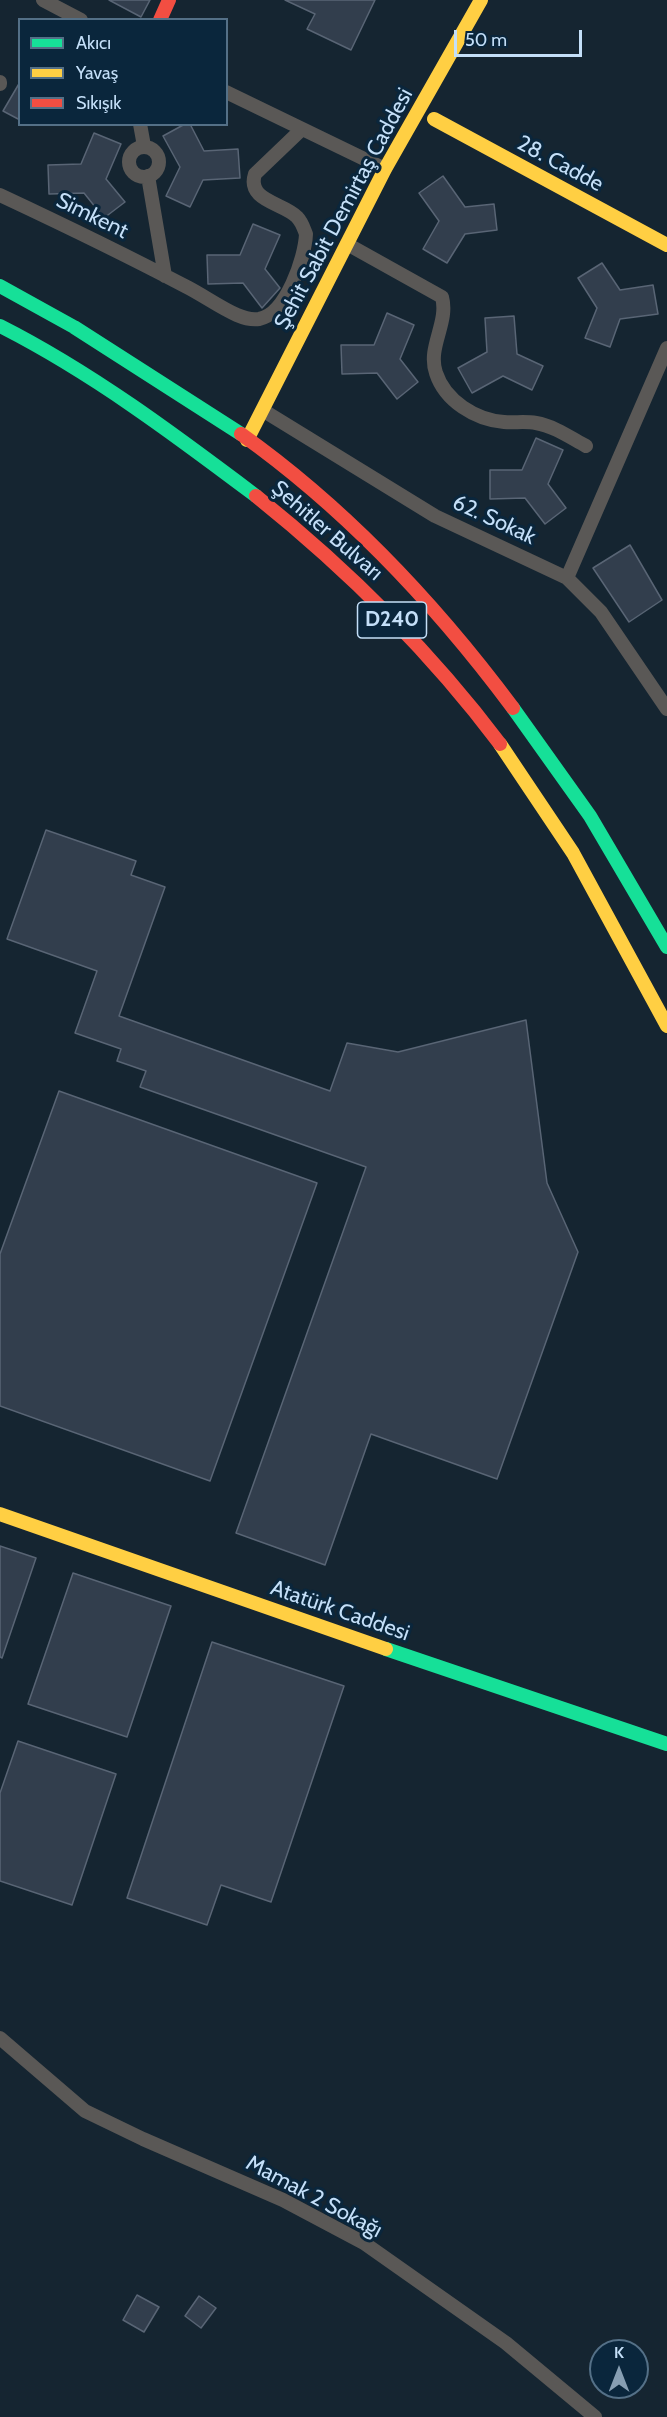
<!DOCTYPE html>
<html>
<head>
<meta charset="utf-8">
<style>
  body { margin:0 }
  #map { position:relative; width:667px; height:2417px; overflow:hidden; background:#152531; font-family:Cabin,sans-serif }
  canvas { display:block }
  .legend { position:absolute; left:18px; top:18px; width:210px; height:108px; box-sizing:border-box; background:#0a263c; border:2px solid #547087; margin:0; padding:8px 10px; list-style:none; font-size:18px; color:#c4dff8 }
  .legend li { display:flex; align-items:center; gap:12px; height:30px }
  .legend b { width:30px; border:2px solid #547087 }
  .north { position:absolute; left:589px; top:2339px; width:60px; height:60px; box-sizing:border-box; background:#0a263c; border:2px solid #547087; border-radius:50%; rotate:0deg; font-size:16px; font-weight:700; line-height:24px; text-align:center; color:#c4dff8 }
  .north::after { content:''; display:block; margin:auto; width:21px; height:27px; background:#879eb2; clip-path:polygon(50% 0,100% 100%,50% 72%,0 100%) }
  .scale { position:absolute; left:454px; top:30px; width:128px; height:27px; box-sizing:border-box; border:3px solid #c4dff8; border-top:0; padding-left:8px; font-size:18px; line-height:21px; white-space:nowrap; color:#c4dff8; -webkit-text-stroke:4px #0a263c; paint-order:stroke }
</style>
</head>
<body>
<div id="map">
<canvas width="667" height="2417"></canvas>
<ul class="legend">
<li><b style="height:8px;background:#16e098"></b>Akıcı</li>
<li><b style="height:8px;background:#ffcf43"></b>Yavaş</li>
<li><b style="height:8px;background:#f24e42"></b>Sıkışık</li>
</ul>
<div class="north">K</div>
<div class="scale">50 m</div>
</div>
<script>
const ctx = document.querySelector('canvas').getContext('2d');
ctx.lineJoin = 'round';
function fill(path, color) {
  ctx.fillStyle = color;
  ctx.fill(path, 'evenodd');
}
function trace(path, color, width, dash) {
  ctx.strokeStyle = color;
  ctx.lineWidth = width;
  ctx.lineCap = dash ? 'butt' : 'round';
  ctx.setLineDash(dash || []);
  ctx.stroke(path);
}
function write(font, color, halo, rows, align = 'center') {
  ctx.font = font + ' Cabin,sans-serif';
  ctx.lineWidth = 6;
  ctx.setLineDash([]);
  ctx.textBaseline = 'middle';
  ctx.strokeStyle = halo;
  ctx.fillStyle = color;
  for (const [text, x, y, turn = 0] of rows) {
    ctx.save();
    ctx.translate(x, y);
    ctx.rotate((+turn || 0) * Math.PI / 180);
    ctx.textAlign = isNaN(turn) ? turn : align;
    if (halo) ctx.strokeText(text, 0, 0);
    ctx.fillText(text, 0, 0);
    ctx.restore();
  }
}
const building = new Path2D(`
  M 109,0 L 150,0 L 141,17 Z
  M 285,0 L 375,0 L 351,50 L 307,29 L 315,14 Z
  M 20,82 L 20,120 L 3,111 Z
  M 185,124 L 190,124 L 204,151 L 238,149 L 240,178 L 203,180 L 190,207 L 166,196 L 180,167 L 163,136 Z
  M 94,133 L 121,144 L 106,179 L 125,202 L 104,218 L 84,193 L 49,194 L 48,165 L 81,164 Z
  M 443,176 L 465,207 L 494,204 L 497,230 L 465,234 L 447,263 L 423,249 L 439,221 L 419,193 Z
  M 253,224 L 280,235 L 265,269 L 280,288 L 262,308 L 243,283 L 208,284 L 207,255 L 240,255 Z
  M 602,263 L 620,290 L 653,285 L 658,314 L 620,319 L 610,347 L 585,338 L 597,308 L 578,278 Z
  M 387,313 L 414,325 L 400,359 L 418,382 L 397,399 L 377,373 L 342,374 L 341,345 L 374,345 Z
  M 514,316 L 517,354 L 543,366 L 532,390 L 503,376 L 472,393 L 458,368 L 487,352 L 485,318 Z
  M 536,438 L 563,450 L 548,484 L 566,508 L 545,524 L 525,498 L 490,499 L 490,470 L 522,470 Z
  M 630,545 L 662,600 L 629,622 L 593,568 Z
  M 46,830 L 136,861 L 131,875 L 165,887 L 119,1016 L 330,1091 L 347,1043 L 398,1052 L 526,1020 L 547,1183 L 578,1252 L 497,1479 L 371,1434 L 325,1565 L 236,1533 L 366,1167 L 140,1087 L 146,1071 L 117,1061 L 121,1049 L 75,1033 L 97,971 L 7,939 Z
  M 59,1091 L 317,1183 L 210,1481 L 0,1406 L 0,1254 Z
  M 0,1546 L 36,1558 L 2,1658 L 0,1657 Z
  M 73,1573 L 171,1606 L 127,1737 L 28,1704 Z
  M 212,1642 L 344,1686 L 271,1902 L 221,1885 L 207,1925 L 127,1898 Z
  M 18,1741 L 116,1774 L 72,1905 L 0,1881 L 0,1793 Z
  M 137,2295 L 159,2307 L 144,2332 L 123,2320 Z
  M 199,2296 L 216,2308 L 201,2328 L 185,2316 Z`);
const street = new Path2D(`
  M 43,0 L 81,20
  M 0,82 L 0,84
  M 226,92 L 385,169
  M 140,124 L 144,146
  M129 162a15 15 0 1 1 30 0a15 15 0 1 1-30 0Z
  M 148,176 L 165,276
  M 0,195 C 62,224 124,254 185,286 C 203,295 219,307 237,315 C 244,318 252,320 259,319 C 286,314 305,258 306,234 C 304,229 302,222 297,217 C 284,203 246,201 255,174 L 302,129
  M 347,244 L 442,297 C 449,323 427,347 436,373 C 445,401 476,420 504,422 C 514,423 525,421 536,423 C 554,426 571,438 586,446
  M 264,411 L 435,516 L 567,578 L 601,612 L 667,709
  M 567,578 L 667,348
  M 0,2038 L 85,2111 L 143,2139 L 283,2200 L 364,2243 L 506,2343 L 595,2417`);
const fast = new Path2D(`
  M 0,286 L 74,327 L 241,434
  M 0,326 C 91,372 175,435 256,496
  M 513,708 L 590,816 L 667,947
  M 386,1649 L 667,1744`);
const slow = new Path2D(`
  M 434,119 L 667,245
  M 247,440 L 385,169 L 481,0
  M 500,744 L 573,853 L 667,1026
  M 0,1514 L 386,1649`);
const jam = new Path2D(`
  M 160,20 L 169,0
  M 241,434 C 345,508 437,606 513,708
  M 256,496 C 347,569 430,651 500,744`);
const shields = [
  [392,620,69]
];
const shieldNames = [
  ["D240",392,620]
];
const streetNames = [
  ["28. Cadde",560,164,28],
  ["Şehit Sabit Demirtaş Caddesi",344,209,-62],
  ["Simkent",92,216,26],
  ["62. Sokak",494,520,25],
  ["Şehitler Bulvarı",327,531,41],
  ["Atatürk Caddesi",340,1611,19],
  ["Mamak 2 Sokağı",314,2197,28]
];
fill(building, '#323e4d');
trace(building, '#596575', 1.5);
trace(street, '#5a5856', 14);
trace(fast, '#16e098', 14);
trace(slow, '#ffcf43', 14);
trace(jam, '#f24e42', 14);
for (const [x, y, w] of shields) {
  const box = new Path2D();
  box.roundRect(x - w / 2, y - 18, w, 36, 4.5);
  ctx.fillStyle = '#0a263c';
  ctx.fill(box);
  trace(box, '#c4dff8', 1.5);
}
write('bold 21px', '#c4dff8', null, shieldNames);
write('22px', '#c4dff8', '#0a263c', streetNames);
</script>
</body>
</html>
